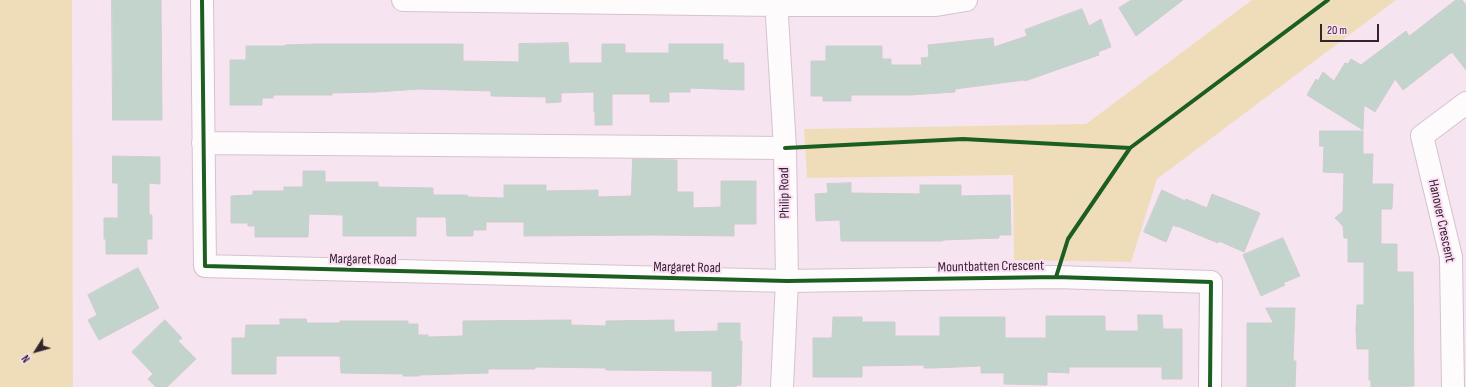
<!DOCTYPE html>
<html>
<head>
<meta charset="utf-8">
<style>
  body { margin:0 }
  #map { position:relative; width:1466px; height:387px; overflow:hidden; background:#f6e5f1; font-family:"Sofia Sans Condensed",sans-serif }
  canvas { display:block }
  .north { position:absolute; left:16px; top:331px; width:40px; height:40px; -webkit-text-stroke:3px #fcdff4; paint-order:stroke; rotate:233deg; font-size:11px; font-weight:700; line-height:16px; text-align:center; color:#34222f }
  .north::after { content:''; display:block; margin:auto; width:14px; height:18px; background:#34222f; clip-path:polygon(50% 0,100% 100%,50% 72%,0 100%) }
  .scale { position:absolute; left:1320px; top:24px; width:59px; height:18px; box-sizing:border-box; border:2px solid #34222f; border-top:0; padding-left:5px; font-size:12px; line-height:14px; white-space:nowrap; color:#34222f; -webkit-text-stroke:3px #fcdff4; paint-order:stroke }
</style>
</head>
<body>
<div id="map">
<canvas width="1466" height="387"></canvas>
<div class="north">N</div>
<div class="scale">20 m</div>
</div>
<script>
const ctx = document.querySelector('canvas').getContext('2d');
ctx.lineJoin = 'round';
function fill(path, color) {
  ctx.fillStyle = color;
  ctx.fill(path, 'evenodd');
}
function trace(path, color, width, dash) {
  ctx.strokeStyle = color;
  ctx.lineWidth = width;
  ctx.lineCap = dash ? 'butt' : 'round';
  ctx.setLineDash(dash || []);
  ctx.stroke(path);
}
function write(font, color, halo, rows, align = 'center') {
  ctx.font = font + ' "Sofia Sans Condensed",sans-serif';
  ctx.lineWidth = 4;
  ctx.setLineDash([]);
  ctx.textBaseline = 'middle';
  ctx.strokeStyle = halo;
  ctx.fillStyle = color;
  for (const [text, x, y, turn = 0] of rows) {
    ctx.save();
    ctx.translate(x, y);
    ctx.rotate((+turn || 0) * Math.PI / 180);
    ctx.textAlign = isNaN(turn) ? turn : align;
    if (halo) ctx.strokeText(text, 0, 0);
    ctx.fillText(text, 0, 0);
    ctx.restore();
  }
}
const green = new Path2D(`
  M 0,0 L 72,0 L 73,387 L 0,387 Z
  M 1252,0 L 1396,0 L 1157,179 L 1131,262 L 1014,260 L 1013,175 L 807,178 L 804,129 L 1086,124 Z`);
const building = new Path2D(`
  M 112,0 L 161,0 L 162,120 L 113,120 Z
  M 1132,0 L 1183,0 L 1136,36 L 1119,8 Z
  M 1456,0 L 1462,0 L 1466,5 L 1466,70 L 1452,52 L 1403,90 L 1395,79 L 1375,112 L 1364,105 L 1363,130 L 1307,95 L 1316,79 L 1318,81 L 1323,72 L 1334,81 L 1345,63 L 1348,64 L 1351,59 L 1361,65 L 1406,31 L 1409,36 Z
  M 1082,9 L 1089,26 L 1101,19 L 1111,47 L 1098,52 L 1099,55 L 1025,81 L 1024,80 L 955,89 L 955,92 L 911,95 L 851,95 L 851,101 L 823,101 L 823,96 L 811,96 L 811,61 L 826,61 L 826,46 L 882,46 L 882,59 L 891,59 L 891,65 L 922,65 L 921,58 L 929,57 L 928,45 L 993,38 L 994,47 L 1027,36 L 1025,30 Z
  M 568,43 L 569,63 L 602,63 L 602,44 L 625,44 L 625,53 L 669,53 L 669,44 L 723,44 L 723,60 L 728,60 L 728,63 L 744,63 L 744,90 L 690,88 L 690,92 L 669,92 L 669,102 L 650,102 L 650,94 L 612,94 L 612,125 L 595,125 L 595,113 L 594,112 L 594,92 L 561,93 L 561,102 L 546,103 L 546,97 L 491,96 L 491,91 L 420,89 L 376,92 L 332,93 L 332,95 L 273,95 L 273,98 L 262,98 L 262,105 L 230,105 L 230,60 L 246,60 L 246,46 L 285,46 L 285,45 L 314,44 L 463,44 L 463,61 L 519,62 L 519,44 Z
  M 1320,131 L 1363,131 L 1363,154 L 1373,154 L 1372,184 L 1393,184 L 1392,209 L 1381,209 L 1381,244 L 1397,244 L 1397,272 L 1413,272 L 1414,386 L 1371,387 L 1371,380 L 1369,380 L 1369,349 L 1357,349 L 1356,330 L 1357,305 L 1364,305 L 1364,262 L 1348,262 L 1348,238 L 1344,238 L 1343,226 L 1335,218 L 1343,211 L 1344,173 L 1323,172 L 1324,146 L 1320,146 Z
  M 113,156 L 160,157 L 160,184 L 149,183 L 149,215 L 152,215 L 152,239 L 147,239 L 147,254 L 106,254 L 106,239 L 104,239 L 104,218 L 118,218 L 118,183 L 113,183 Z
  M 633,159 L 677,160 L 677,192 L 693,192 L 693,208 L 721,207 L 721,181 L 756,181 L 756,224 L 734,224 L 734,236 L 655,235 L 524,236 L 524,222 L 486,222 L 486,230 L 473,230 L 473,236 L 447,236 L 446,217 L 416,217 L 416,236 L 343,236 L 343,215 L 309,214 L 308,237 L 255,237 L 255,226 L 248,226 L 248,223 L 231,223 L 231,196 L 253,195 L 253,191 L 284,191 L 284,187 L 303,187 L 303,171 L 325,171 L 325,182 L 378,182 L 378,187 L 433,188 L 433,195 L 467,195 L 468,197 L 504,198 L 504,185 L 546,185 L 546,191 L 598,190 L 598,197 L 631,196 Z
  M 851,183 L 851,193 L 920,194 L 920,185 L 961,185 L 961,196 L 1010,195 L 1011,235 L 999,235 L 999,238 L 943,240 L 943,241 L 841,241 L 840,220 L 816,221 L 815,194 L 828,193 L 827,184 Z
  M 1162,190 L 1185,201 L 1186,199 L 1207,208 L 1212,194 L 1260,213 L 1244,252 L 1219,241 L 1218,243 L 1177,226 L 1177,227 L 1173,225 L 1166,242 L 1144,232 Z
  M 1283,238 L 1300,276 L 1283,283 L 1285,285 L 1261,296 L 1243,255 Z
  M 138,268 L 159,308 L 99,340 L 88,320 L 97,315 L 88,295 Z
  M 1266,308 L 1295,308 L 1293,361 L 1296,361 L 1295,387 L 1247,387 L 1247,323 L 1273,323 Z
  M 1138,315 L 1162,315 L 1163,329 L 1182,329 L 1182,379 L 1162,379 L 1162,367 L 1069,367 L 1069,373 L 1047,372 L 1047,385 L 1004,384 L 1004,373 L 981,373 L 981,366 L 933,368 L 924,368 L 924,365 L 862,366 L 862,377 L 813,377 L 813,338 L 832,338 L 833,317 L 862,317 L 862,322 L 895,322 L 895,336 L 940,336 L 940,317 L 1005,317 L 1005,338 L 1046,338 L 1046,316 L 1105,316 L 1105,331 L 1138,331 Z
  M 280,319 L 306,319 L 307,323 L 340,323 L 340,321 L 408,321 L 408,324 L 418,324 L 418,335 L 428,335 L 428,337 L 463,336 L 463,321 L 571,320 L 571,325 L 606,326 L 606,321 L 674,320 L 674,332 L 718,331 L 718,323 L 740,323 L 740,341 L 742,341 L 741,385 L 737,385 L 737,386 L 712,387 L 712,371 L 606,370 L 606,368 L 535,367 L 535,369 L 488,369 L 488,373 L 419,375 L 419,376 L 403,376 L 403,374 L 341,373 L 340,356 L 276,356 L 276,374 L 232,374 L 232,338 L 245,338 L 246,325 L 280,325 Z
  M 165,320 L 182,338 L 178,341 L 196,359 L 167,387 L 156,387 L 148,379 L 153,374 L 132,352 Z`);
const minor = new Path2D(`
  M 202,0 L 205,266 L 787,281 L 1056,277 L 1211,282 L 1210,387
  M 403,0 L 776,5 L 936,5 L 966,0
  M 776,0 L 785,148 L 787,281 L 782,387
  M 203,143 L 785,148
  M 1453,387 L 1451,257 L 1422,136 L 1466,103`);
const cycleway = new Path2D(`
  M 202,0 L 205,266 L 787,281 L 1056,277 L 1211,282 L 1210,387
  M 785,148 L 963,139 L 1130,148 L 1328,0
  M 1056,277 L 1068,239 L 1130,148`);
const streetNames = [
  ["Philip Road",785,193,-91],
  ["Hanover Crescent",1441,221,78],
  ["Margaret Road",363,260,1],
  ["Mountbatten Crescent",991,267,-1],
  ["Margaret Road",687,268,1]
];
fill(green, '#efddb9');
fill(building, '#c3d4cc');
trace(building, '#cccdcd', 1);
trace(minor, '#d4c3cf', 24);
trace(minor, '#fefbfd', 22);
trace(cycleway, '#1b5e20', 4);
write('14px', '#34222f', '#fcdff4', streetNames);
</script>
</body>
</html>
